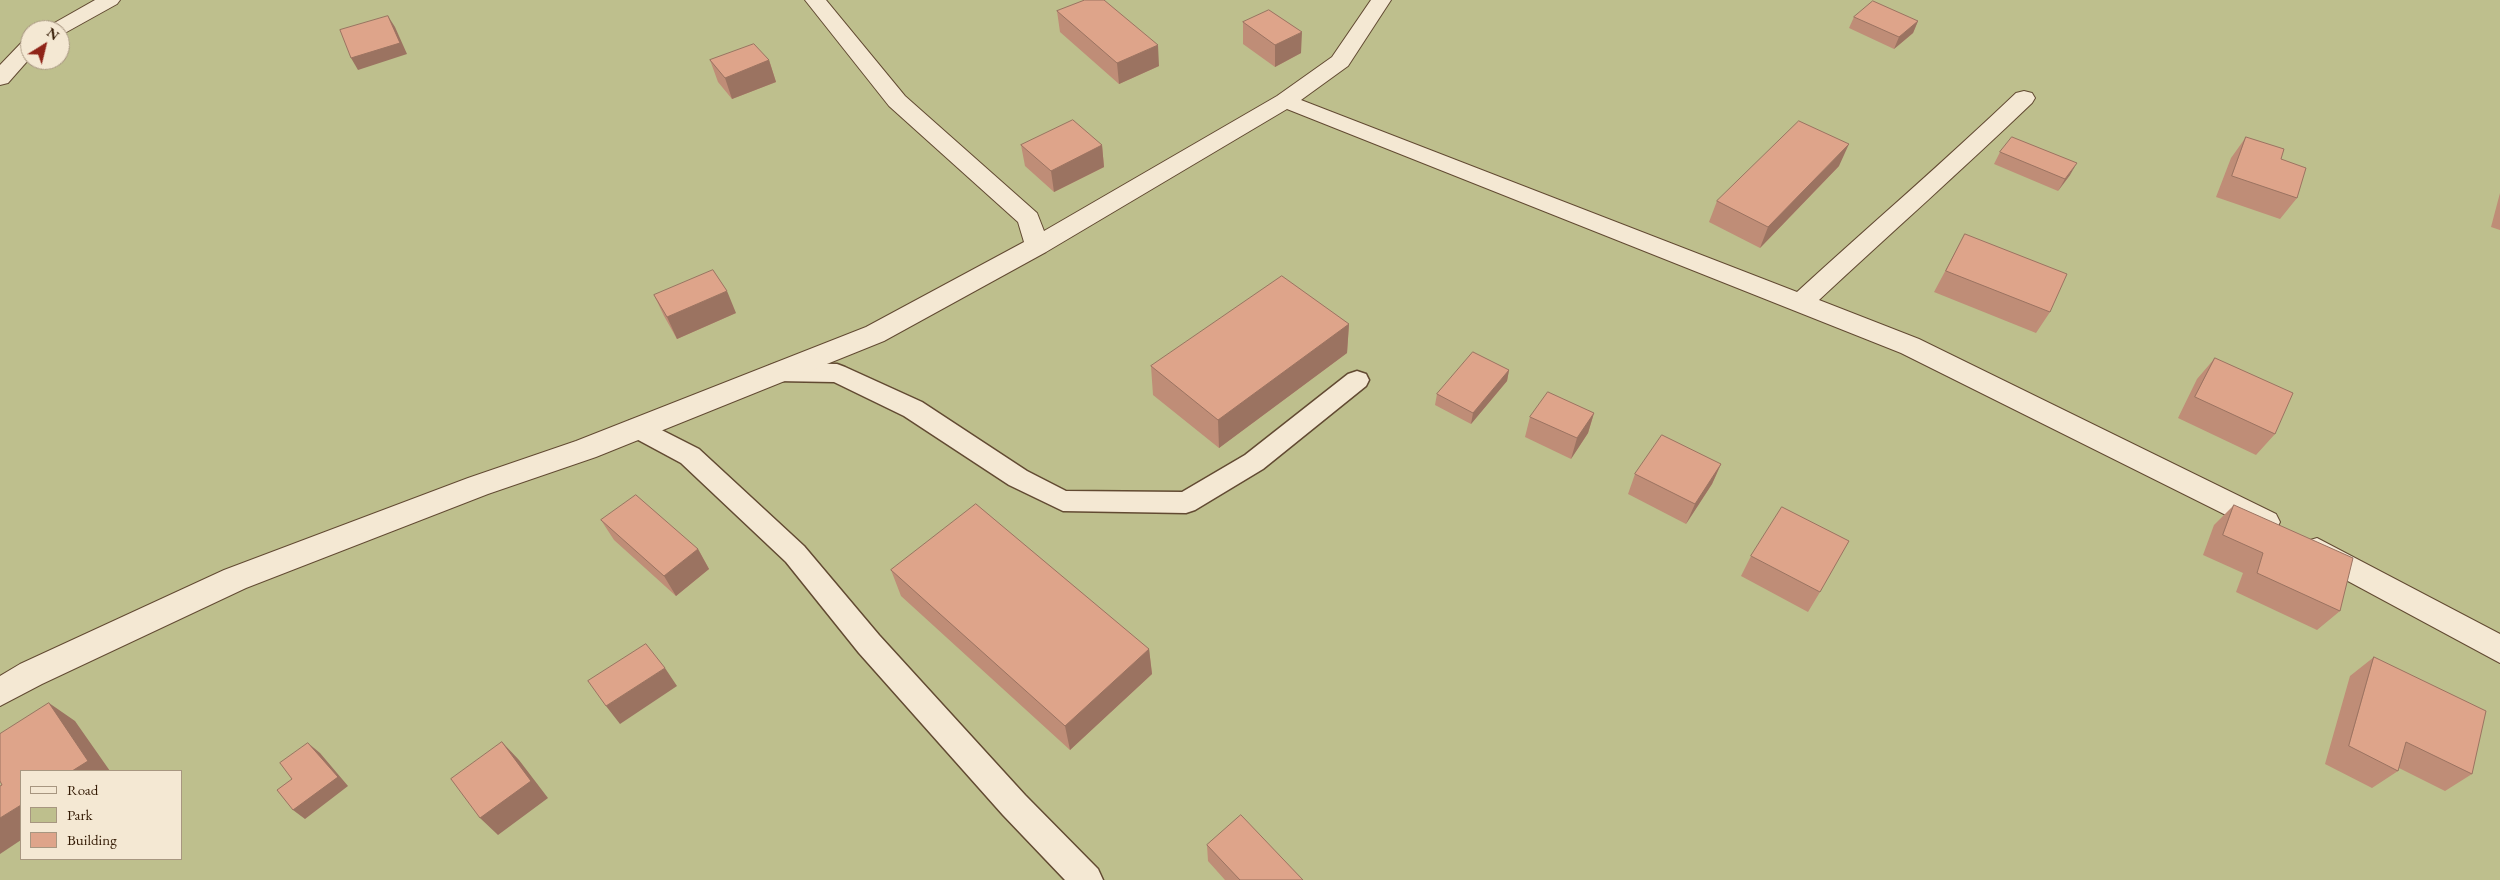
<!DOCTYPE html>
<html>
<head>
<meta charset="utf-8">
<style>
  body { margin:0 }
  #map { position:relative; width:2500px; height:880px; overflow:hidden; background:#eedcbc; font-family:"EB Garamond",serif }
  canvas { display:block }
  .legend { position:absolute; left:20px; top:770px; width:162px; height:90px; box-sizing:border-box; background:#f4e8d3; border:1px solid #a79680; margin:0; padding:6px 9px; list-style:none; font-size:15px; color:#331a04 }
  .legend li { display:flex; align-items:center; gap:10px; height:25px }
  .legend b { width:25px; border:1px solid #a79680 }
  .north { position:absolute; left:20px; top:20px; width:50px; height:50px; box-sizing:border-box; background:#f4e8d3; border:1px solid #a79680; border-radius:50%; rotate:36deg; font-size:14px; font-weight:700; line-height:20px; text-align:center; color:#331a04 }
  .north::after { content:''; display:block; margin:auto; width:18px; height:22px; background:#8f2418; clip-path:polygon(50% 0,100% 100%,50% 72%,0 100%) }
</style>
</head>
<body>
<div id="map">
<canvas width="2500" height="880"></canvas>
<ul class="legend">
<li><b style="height:6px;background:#f4e8d3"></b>Road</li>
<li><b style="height:14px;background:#bebf8d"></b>Park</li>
<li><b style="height:14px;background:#dea48a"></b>Building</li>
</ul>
<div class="north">N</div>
</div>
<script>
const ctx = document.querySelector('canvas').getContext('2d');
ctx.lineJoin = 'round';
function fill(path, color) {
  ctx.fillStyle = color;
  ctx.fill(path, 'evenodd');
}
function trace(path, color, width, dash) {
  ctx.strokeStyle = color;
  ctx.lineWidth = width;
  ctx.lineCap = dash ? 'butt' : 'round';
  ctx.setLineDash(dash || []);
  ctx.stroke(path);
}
const green = new Path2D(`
  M 0,0 L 2500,0 L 2500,880 L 0,880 ZM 30,30 L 60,30 L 60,60 L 30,60 ZM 21,771 L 181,771 L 181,859 L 21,859 Z`);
const service = new Path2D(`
  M 777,363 L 837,364 L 845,367 L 922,402 L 1027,471 L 1066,491 L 1182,492 L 1245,455 L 1348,374 L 1357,371 L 1366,374 L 1369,380 L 1366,386 L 1263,469 L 1195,510 L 1186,513 L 1063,511 L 1009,485 L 904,416 L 834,382 L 777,381 L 769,378 L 765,372 L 769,366 Z
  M 638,418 L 699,449 L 804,546 L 879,635 L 1025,795 L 1098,869 L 1103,880 L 1065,880 L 1003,815 L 859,653 L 786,562 L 681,463 L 629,435 L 626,428 L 629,421 Z`);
const minor = new Path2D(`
  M 95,0 L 120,0 L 117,4 L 63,34 L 60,35 L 60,30 L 46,30 L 49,26 Z
  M 805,0 L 826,0 L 905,96 L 1037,213 L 1044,231 L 1277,96 L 1332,57 L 1371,0 L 1391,0 L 1348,66 L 1301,100 L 1797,292 C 1870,225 1945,161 2016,93 L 2024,91 L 2032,93 L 2035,98 L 2032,103 C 1962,170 1890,234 1819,300 L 1919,339 L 2276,514 L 2280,522 L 2276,530 L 2266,534 L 2256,530 L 1901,353 L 1287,109 L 1046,252 L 884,341 L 596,457 L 488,494 L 246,588 L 42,684 L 0,706 L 0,676 L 20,664 L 224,570 L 468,478 L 576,441 L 866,327 L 1024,242 L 1018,222 L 889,106 Z
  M 30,39 L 30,58 L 8,83 L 0,85 L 0,65 L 23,41 Z
  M 2317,538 L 2500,634 L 2500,663 L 2307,559 L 2302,550 L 2307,541 Z`);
const wall = new Path2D(`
  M 1057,11 L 1159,66 L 1119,84 L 1060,32 Z
  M 1854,17 L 1918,21 L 1913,33 L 1894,49 L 1849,28 Z
  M 1243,22 L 1301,53 L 1275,67 L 1243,44 Z
  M 710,60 L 769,60 L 776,82 L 732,99 L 718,82 Z
  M 2246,137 L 2281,159 L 2297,198 L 2280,219 L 2216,197 L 2231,158 Z
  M 1021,145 L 1102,145 L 1104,167 L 1054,192 L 1025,166 Z
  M 2000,152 L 2070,175 L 2058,191 L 1994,164 Z
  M 1839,166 L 1760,248 L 1709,222 L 1717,201 Z
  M 2500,193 L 2500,230 L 2491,227 Z
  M 1965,234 L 2050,312 L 2036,333 L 1934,292 Z
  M 654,295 L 736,313 L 677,339 L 664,316 Z
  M 1349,324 L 1347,353 L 1219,448 L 1153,395 L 1151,366 Z
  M 2215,358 L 2275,434 L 2256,455 L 2178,418 L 2197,379 Z
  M 1509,370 L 1507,381 L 1471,424 L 1435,405 L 1437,394 Z
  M 1594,413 L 1588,433 L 1571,459 L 1525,437 L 1530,417 Z
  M 1721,464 L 1712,484 L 1686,524 L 1628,494 L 1635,474 Z
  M 2234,505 L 2340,611 L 2317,630 L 2236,592 L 2243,573 L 2203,555 L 2214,525 Z
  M 601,520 L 698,549 L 709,569 L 676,596 L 614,540 Z
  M 1751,556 L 1820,592 L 1808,612 L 1741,576 Z
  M 891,570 L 1149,649 L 1152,674 L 1070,750 L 901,596 Z
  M 2374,657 L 2472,774 L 2445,791 L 2399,768 L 2398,771 L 2372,788 L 2325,764 L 2350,676 Z
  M 1207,845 L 1303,880 L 1225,880 L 1208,861 Z`);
const shadedWall = new Path2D(`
  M 388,16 L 395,27 L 407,54 L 358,70 L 351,58 Z
  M 1918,21 L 1913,33 L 1894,49 L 1899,37 Z
  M 1302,32 L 1301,53 L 1275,67 L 1275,45 Z
  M 1158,45 L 1159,66 L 1119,84 L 1117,63 Z
  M 769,60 L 776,82 L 732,99 L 725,78 Z
  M 1849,144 L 1839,166 L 1760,248 L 1768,227 Z
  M 1102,145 L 1104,167 L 1054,192 L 1051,171 Z
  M 2077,163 L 2070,175 L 2058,191 L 2065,179 Z
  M 727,291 L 736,313 L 677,339 L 667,317 Z
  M 1349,324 L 1347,353 L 1219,448 L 1218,420 Z
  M 1509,370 L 1507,381 L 1471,424 L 1473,413 Z
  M 1594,413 L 1588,433 L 1571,459 L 1577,438 Z
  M 1721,464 L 1712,484 L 1686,524 L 1695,504 Z
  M 698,549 L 709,569 L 676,596 L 664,576 Z
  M 1149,649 L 1152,674 L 1070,750 L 1065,726 Z
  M 665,668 L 677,686 L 620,724 L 606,706 Z
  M 49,703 L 75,721 L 110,771 L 72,771 Z
  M 502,742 L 519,760 L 548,798 L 498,835 L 480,818 Z
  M 308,743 L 320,753 L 348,786 L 305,819 L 293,810 Z
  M 21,805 L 21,840 L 0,854 L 0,818 Z`);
const building = new Path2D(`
  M 1085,0 L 1104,0 L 1158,45 L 1117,63 L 1057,11 Z
  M 1873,1 L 1918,21 L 1899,37 L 1854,17 Z
  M 1269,10 L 1302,32 L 1275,45 L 1243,22 Z
  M 388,16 L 400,43 L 351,58 L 340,30 Z
  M 754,44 L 769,60 L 725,78 L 710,60 Z
  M 1073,120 L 1102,145 L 1051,171 L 1021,145 Z
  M 1799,121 L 1849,144 L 1768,227 L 1717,201 Z
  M 2012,137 L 2077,163 L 2065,179 L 2000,152 Z
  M 2246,137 L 2284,149 L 2281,159 L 2306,168 L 2297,198 L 2232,176 Z
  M 1965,234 L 2067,274 L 2050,312 L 1946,271 Z
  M 713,270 L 727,291 L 667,317 L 654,295 Z
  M 1282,276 L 1349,324 L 1218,420 L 1151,366 Z
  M 1473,352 L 1509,370 L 1473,413 L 1437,394 Z
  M 2215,358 L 2293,393 L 2275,434 L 2195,397 Z
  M 1548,392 L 1594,413 L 1577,438 L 1530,417 Z
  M 1662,435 L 1721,464 L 1695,504 L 1635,474 Z
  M 636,495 L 698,549 L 664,576 L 601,520 Z
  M 976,504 L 1149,649 L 1065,726 L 891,570 Z
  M 2234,505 L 2353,558 L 2340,611 L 2257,573 L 2263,553 L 2223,535 Z
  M 1782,507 L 1849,541 L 1820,592 L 1751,556 Z
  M 646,644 L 665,668 L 606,706 L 588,681 Z
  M 2374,657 L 2486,711 L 2472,774 L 2406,742 L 2398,771 L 2349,746 Z
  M 49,703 L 88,761 L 72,771 L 21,771 L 21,805 L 0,818 L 0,786 L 2,785 L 0,781 L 0,734 Z
  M 502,742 L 531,781 L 480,818 L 451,779 Z
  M 308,743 L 338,777 L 293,810 L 277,790 L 292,779 L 280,763 Z
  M 1241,815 L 1303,880 L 1240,880 L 1207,845 Z`);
fill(green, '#bebf8d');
trace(service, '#624a32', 3);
trace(minor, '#624a32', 2);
fill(service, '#f4e8d3');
fill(minor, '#f4e8d3');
fill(wall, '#bf8d77');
fill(shadedWall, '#9b7361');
fill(building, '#dea48a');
trace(building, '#9b7361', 1);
</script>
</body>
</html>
